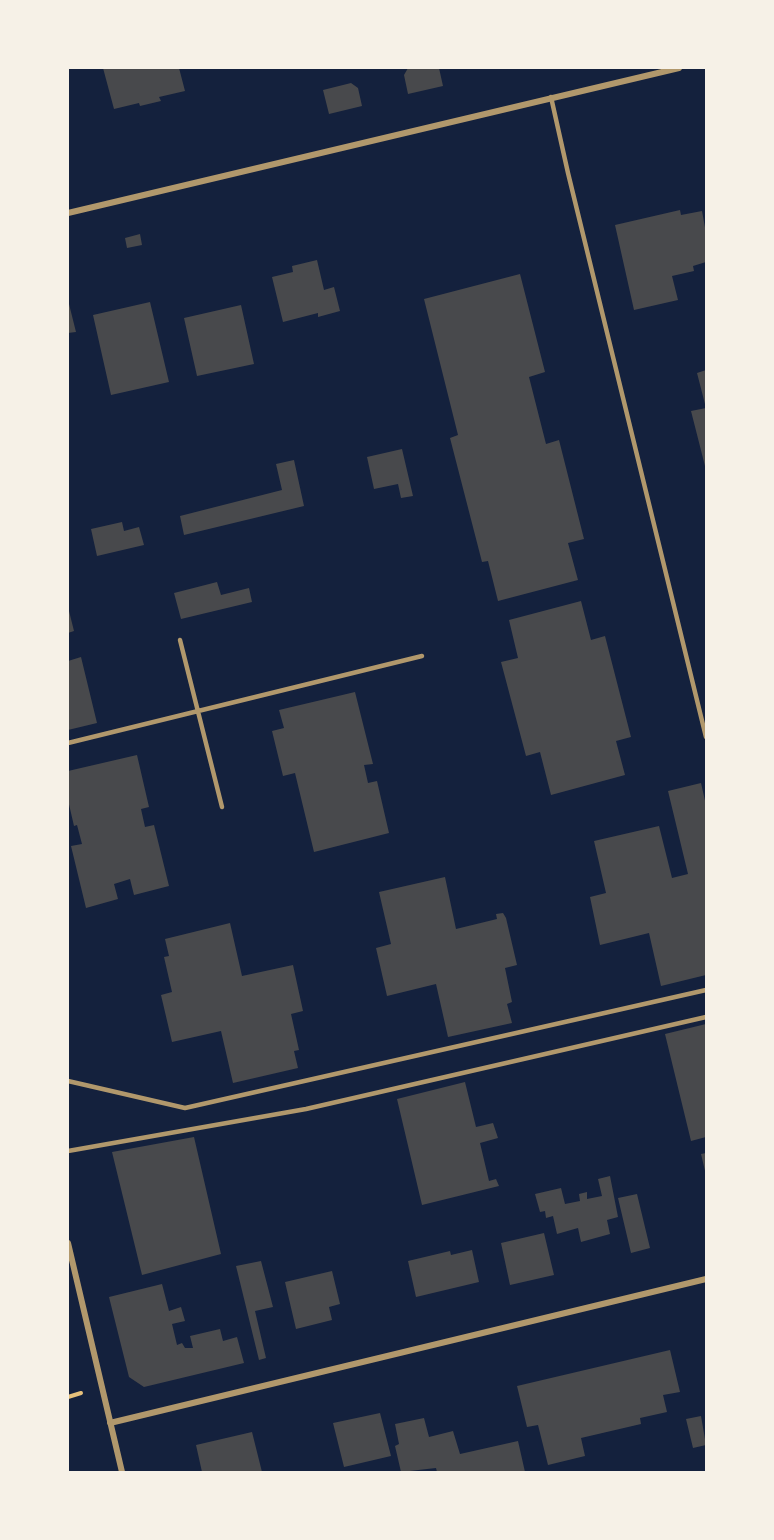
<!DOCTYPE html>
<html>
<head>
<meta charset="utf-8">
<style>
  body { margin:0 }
  #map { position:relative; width:774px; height:1540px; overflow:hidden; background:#14213d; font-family:"Alegreya Sans",sans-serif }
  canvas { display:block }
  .frame { position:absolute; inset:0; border:69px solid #f6f1e7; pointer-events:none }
</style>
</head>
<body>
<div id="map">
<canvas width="774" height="1540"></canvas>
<div class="frame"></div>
</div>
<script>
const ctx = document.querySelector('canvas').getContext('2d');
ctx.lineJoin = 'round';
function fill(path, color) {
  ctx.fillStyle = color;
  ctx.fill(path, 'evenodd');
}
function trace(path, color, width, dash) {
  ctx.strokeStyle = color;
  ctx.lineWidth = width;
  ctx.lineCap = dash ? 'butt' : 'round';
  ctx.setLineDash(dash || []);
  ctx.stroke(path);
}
const building = new Path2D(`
  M 103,68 L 179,68 L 185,91 L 159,97 L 161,101 L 140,106 L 139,103 L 114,109 Z
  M 408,68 L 439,68 L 443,86 L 408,94 L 404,75 Z
  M 351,83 L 358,88 L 362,106 L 329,114 L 323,90 Z
  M 680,210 L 681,215 L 702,211 L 706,233 L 706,262 L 693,266 L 694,271 L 672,276 L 678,300 L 634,310 L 615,225 Z
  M 140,234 L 142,245 L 127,248 L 125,238 Z
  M 317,260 L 324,290 L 334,287 L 340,311 L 318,317 L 318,313 L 283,322 L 272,277 L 293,272 L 292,266 Z
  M 520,274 L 545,372 L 529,377 L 546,444 L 559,440 L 584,539 L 568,543 L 578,580 L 498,601 L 488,561 L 482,562 L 450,438 L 458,435 L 424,299 Z
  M 68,300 L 76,332 L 68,333 Z
  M 150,302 L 169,382 L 111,395 L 93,315 Z
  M 241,305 L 254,364 L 197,376 L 184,318 Z
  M 706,370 L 706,470 L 691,411 L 706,408 L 697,373 Z
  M 402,449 L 413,496 L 401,498 L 398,484 L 374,489 L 367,457 Z
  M 294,460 L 304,506 L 184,535 L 180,516 L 282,490 L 276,464 Z
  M 122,522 L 124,531 L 139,527 L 144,545 L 97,556 L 91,529 Z
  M 217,582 L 221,595 L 249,588 L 252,602 L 181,619 L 174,593 Z
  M 581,601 L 591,640 L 605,636 L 631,737 L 616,741 L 625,775 L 551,795 L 540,752 L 526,756 L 501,662 L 518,658 L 509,620 Z
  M 68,607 L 74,631 L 68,633 Z
  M 81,657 L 97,723 L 68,730 L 68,661 Z
  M 355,692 L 373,764 L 364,765 L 368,783 L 377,781 L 389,833 L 314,852 L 295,773 L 283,776 L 272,731 L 284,728 L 279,710 Z
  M 137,755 L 149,807 L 141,809 L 145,827 L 154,825 L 169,886 L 134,895 L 130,879 L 114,884 L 118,899 L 86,908 L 71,846 L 82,844 L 77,825 L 74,826 L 68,800 L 68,771 Z
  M 701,783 L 706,805 L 706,975 L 661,986 L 649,933 L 600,945 L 590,897 L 606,893 L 594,841 L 659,826 L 672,878 L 688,874 L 668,791 Z
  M 445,877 L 456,929 L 497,919 L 496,914 L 503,913 L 506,918 L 517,965 L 505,968 L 512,1002 L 507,1004 L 512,1023 L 448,1037 L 436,984 L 387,996 L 376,948 L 391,944 L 379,892 Z
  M 230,923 L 242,976 L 293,965 L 303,1011 L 291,1014 L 299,1050 L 294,1051 L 298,1068 L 233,1083 L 221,1031 L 172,1042 L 161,995 L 172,992 L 164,957 L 169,956 L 165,939 Z
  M 706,1024 L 706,1137 L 691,1141 L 665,1034 Z
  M 465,1082 L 476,1127 L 493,1123 L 498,1138 L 480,1143 L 489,1181 L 496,1179 L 499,1186 L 422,1205 L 397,1099 Z
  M 194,1137 L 221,1254 L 142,1275 L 112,1152 Z
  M 706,1153 L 706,1175 L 701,1154 Z
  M 610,1176 L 618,1217 L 607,1220 L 610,1234 L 581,1242 L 578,1228 L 557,1234 L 553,1216 L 546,1218 L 545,1211 L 540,1212 L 535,1194 L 561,1188 L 565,1204 L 580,1201 L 579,1194 L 587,1192 L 587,1199 L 602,1196 L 598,1179 Z
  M 637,1194 L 650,1248 L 631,1253 L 618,1198 Z
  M 544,1233 L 554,1275 L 510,1285 L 501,1243 Z
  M 472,1250 L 479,1282 L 416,1297 L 408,1261 L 450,1251 L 451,1255 Z
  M 261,1261 L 273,1307 L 255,1311 L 266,1358 L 259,1360 L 236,1266 Z
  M 332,1271 L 340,1304 L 329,1307 L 332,1320 L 296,1329 L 285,1282 Z
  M 162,1284 L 169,1311 L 181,1307 L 185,1321 L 172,1324 L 177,1345 L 182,1343 L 185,1348 L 193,1348 L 190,1336 L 220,1329 L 223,1341 L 237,1337 L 244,1363 L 144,1387 L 129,1377 L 109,1297 Z
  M 670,1350 L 680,1392 L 663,1395 L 667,1412 L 640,1418 L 641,1424 L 581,1438 L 585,1456 L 548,1465 L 538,1425 L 527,1427 L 517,1386 Z
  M 380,1413 L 391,1456 L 344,1467 L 333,1423 Z
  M 701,1416 L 706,1445 L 693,1448 L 686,1419 Z
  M 424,1418 L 429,1437 L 453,1431 L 460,1454 L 518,1441 L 525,1472 L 437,1472 L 436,1468 L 401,1472 L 395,1446 L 399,1444 L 395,1424 Z
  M 252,1432 L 262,1472 L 202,1472 L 196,1445 Z`);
const path = new Path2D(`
  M 68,1397 L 81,1393`);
const service = new Path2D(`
  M 551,97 L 568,173 L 706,737
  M 180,640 L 222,807
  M 68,743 L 422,656
  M 68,1081 L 185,1108 L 706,990
  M 68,1151 L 306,1109 L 706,1017`);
const minor = new Path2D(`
  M 68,213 L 679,68
  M 68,1243 L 122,1472
  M 110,1423 L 706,1279`);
fill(building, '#48494c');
trace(path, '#e5c07b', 4);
trace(service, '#b1986c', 4.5);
trace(minor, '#b1986c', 6);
</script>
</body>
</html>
